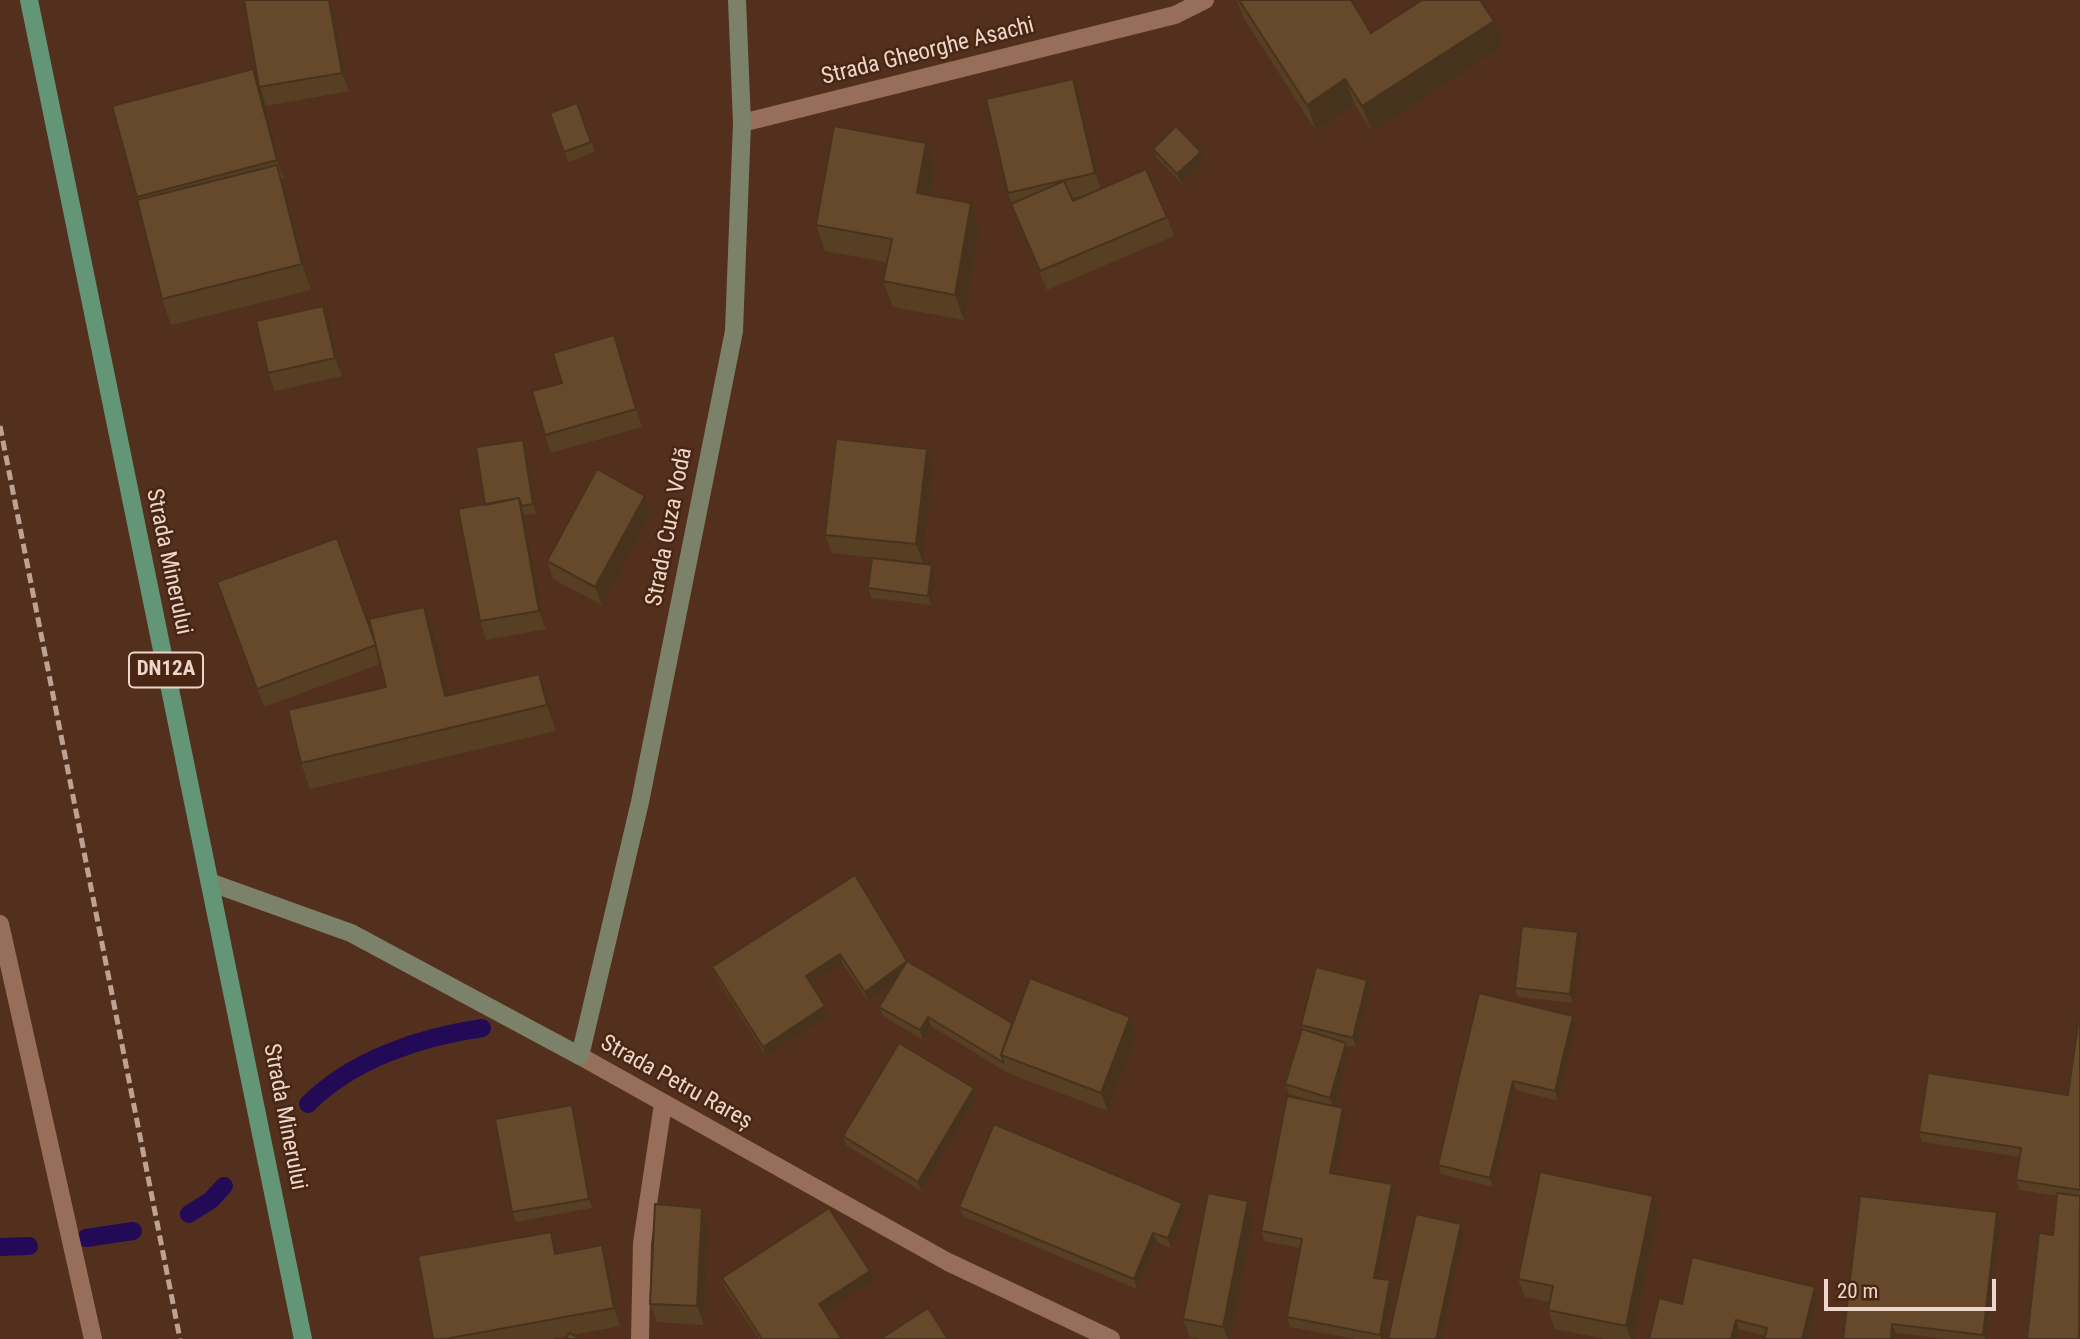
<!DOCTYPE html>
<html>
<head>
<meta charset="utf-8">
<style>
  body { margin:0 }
  #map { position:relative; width:2080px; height:1339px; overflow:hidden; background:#53301e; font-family:"Roboto Condensed",sans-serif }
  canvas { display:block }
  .scale { position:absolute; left:1824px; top:1279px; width:172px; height:32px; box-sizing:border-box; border:4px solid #edd6cb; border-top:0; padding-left:9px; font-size:21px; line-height:24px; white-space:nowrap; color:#edd6cb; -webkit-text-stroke:5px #482613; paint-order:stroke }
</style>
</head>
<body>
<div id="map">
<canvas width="2080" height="1339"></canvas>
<div class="scale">20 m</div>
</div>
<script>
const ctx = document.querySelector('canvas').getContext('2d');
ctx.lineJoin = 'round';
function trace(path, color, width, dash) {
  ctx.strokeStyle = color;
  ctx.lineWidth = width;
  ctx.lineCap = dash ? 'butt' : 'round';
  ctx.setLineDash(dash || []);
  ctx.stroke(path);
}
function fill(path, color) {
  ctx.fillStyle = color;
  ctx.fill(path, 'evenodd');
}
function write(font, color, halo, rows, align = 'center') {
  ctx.font = font + ' "Roboto Condensed",sans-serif';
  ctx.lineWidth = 5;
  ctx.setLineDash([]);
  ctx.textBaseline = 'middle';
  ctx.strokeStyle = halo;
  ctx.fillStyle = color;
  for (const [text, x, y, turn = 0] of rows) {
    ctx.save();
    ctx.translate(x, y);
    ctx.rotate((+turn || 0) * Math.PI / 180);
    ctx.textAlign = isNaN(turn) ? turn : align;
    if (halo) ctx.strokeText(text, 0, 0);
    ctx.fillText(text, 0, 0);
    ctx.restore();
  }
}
const stream = new Path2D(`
  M 308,1104 C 353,1059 421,1037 482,1028
  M 189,1214 L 211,1200 L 224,1186
  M 86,1238 L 133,1231
  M 0,1247 L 29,1246`);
const street = new Path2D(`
  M 742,123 L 1175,15 L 1205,0
  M 0,924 L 93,1339
  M 580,1056 L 948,1262 L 1111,1339
  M 640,1339 L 642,1243 L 663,1104`);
const secondary = new Path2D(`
  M 212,883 L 351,933 L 580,1056 L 640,802 L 734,331 L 742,123 L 737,0`);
const primary = new Path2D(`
  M 29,0 L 303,1339`);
const rail = new Path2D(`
  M 0,426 L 180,1339`);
const wall = new Path2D(`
  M 244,0 L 331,0 L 334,9 L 349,91 L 266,106 L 261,91 L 284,179 L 282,179 L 286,191 L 311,290 L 171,325 L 162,299 L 137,197 L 259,85 Z
  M 1237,0 L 1351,0 L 1371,33 L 1420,1 L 1419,0 L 1480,0 L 1503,47 L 1372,132 L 1355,105 L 1316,131 L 1243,17 Z
  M 1073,79 L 1079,97 L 1101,188 L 1167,217 L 1174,236 L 1047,290 L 1018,222 L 1008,193 ZM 1086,195 L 1073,201 L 1072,198 Z
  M 577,103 L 595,152 L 568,162 L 550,113 Z
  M 926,143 L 935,169 L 931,195 L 971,203 L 980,229 L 964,320 L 893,307 L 883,281 L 887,262 L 825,251 L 816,225 Z
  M 1153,149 L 1201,152 L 1204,162 L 1181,183 L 1157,158 Z
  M 330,324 L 342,376 L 275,391 L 268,373 Z
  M 614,335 L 620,353 L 642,427 L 551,453 L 545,435 L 562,383 Z
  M 523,440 L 526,450 L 536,514 L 525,515 L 546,629 L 486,640 L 480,621 L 485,505 Z
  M 927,449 L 933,467 L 923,563 L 832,553 L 825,535 Z
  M 651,514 L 602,605 L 553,579 L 547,561 Z
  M 932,565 L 935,575 L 931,605 L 871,598 L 868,588 Z
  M 217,582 L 374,640 L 424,607 L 434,632 L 448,695 L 549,700 L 556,731 L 310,789 L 301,763 L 386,687 L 380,664 L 264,707 Z
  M 855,875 L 907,961 L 1012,1023 L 1130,1017 L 1137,1035 L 1108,1111 L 1008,1073 L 931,1026 L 923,1040 L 883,1016 L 879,1007 L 894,982 L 868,1001 L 843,964 L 811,984 L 825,1006 L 829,1016 L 766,1056 L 716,977 L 712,967 Z
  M 1581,942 L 1573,1003 L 1518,997 L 1515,988 Z
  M 1371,989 L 1356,1047 L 1347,1045 L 1349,1052 L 1334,1106 L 1343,1108 L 1347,1117 L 1335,1174 L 1395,1194 L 1379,1278 L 1390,1280 L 1393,1290 L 1384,1339 L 1355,1339 L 1290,1327 L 1287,1317 L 1300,1248 L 1264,1241 L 1261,1231 L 1318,1103 L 1289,1094 L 1285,1084 L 1303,1029 L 1301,1025 Z
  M 1479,993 L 1573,1016 L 1577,1026 L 1558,1101 L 1516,1090 L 1493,1187 L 1441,1174 L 1438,1165 Z
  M 2080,1010 L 2080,1339 L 2053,1235 L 2057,1196 L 2020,1190 L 2016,1180 L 2020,1157 L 1922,1142 L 1919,1132 L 2068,1095 Z
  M 977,1098 L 921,1191 L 846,1145 L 843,1136 Z
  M 572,1105 L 575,1115 L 592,1208 L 516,1222 L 512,1212 Z
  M 1653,1196 L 1659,1214 L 1634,1339 L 1605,1339 L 1555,1329 L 1548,1310 L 1550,1302 L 1525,1297 L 1518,1279 Z
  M 1248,1201 L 1254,1219 L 1231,1339 L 1200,1339 L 1190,1337 L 1183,1319 Z
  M 959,1207 L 1186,1213 L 1171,1248 L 1157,1242 L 1137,1289 L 963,1216 Z
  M 1997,1212 L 2001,1222 L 1987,1339 L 1945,1339 L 1896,1333 L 1895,1339 L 1843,1339 Z
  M 709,1226 L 704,1325 L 657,1322 L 650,1304 Z
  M 551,1232 L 558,1254 L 602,1245 L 609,1264 L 620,1326 L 552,1339 L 433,1339 Z
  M 870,1271 L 874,1280 L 824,1312 L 842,1339 L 759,1339 L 725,1288 L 722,1278 Z
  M 1815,1287 L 1818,1296 L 1808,1339 L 1764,1339 L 1765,1336 L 1739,1329 L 1737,1339 L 1649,1339 L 1682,1304 Z`);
const shadedWall = new Path2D(`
  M 329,0 L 331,0 L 334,9 L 349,91 L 342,73 Z
  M 1494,21 L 1503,47 L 1372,132 L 1362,106 Z
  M 253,69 L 260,87 L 284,179 L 277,160 Z
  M 1073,79 L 1079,97 L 1102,191 L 1095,173 Z
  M 1345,79 L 1355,105 L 1316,131 L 1307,105 Z
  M 926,143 L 935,169 L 927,219 L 917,193 Z
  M 1201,152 L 1204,162 L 1181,183 L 1177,174 Z
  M 277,165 L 286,191 L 311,290 L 302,264 Z
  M 971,203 L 980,229 L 964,320 L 955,295 Z
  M 323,306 L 330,324 L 342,376 L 335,358 Z
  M 614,335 L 620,353 L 642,427 L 636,409 Z
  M 523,440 L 526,450 L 536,514 L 533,504 Z
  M 927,449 L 933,467 L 923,563 L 916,544 Z
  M 645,496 L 651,514 L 602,605 L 595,587 Z
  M 519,498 L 525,517 L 546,629 L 539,611 Z
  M 932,565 L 935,575 L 931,605 L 928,596 Z
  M 424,607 L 434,632 L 455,722 L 445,696 Z
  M 539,674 L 549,700 L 556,731 L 547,705 Z
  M 1578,932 L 1581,942 L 1573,1003 L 1570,994 Z
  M 840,954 L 843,964 L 809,985 L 806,976 Z
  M 907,961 L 911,970 L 868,1001 L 865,992 Z
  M 1367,980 L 1371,989 L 1356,1047 L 1353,1038 Z
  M 825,1006 L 829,1016 L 766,1056 L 763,1047 Z
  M 1573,1016 L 1577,1026 L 1558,1101 L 1555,1091 Z
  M 928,1017 L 931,1026 L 923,1040 L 920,1030 Z
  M 1130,1017 L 1137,1035 L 1108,1111 L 1101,1093 Z
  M 1346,1043 L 1349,1052 L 1334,1107 L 1330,1098 Z
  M 1513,1081 L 1516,1090 L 1493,1187 L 1490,1178 Z
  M 974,1088 L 977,1098 L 921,1191 L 918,1182 Z
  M 572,1105 L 575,1115 L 592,1208 L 589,1199 Z
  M 1343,1108 L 1347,1117 L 1334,1182 L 1330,1173 Z
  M 1392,1184 L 1395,1194 L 1377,1287 L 1374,1278 Z
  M 1653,1196 L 1659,1214 L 1634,1339 L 1631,1339 L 1626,1326 Z
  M 1248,1201 L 1254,1219 L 1231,1339 L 1228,1339 L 1223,1327 Z
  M 1182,1203 L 1186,1213 L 1171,1248 L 1168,1238 Z
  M 702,1208 L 709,1226 L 704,1325 L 697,1306 Z
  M 1997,1212 L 2001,1222 L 1987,1339 L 1985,1339 L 1983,1335 Z
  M 1461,1224 L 1464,1233 L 1441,1339 L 1436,1339 Z
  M 551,1232 L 558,1250 L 562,1272 L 555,1254 Z
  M 1153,1233 L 1157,1242 L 1137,1289 L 1134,1279 Z
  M 602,1245 L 609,1264 L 620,1326 L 614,1308 Z
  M 870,1271 L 874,1280 L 822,1314 L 819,1304 Z
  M 1390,1280 L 1393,1290 L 1384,1339 L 1381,1339 L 1380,1335 Z
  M 1815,1287 L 1818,1296 L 1808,1339 L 1802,1339 Z
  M 1736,1320 L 1739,1329 L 1737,1339 L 1731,1339 Z
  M 1892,1324 L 1896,1333 L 1895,1339 L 1891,1339 Z`);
const building = new Path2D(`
  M 244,0 L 329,0 L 342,73 L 259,87 Z
  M 1239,0 L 1351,0 L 1371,33 L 1422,0 L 1480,0 L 1494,21 L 1362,106 L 1345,79 L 1307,105 Z
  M 253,69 L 277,160 L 137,197 L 112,106 Z
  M 1073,79 L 1095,173 L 1008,193 L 986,99 Z
  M 577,103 L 591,142 L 564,152 L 550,113 Z
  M 834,126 L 926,143 L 917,193 L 971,203 L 955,295 L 883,281 L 892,239 L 816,225 Z
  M 1176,126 L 1201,152 L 1177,174 L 1153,149 Z
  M 277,165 L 302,264 L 162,299 L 137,200 Z
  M 1146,169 L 1167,217 L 1040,271 L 1011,204 L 1064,181 L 1073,201 Z
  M 323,306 L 335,358 L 268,373 L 256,321 Z
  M 614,335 L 636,409 L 545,435 L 532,391 L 562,383 L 553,353 Z
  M 836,439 L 927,449 L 916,544 L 825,535 Z
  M 523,440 L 533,504 L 522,506 L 519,498 L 485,505 L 476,447 Z
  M 597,469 L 645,496 L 595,587 L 547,561 Z
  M 519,498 L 539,611 L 480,621 L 458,509 Z
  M 337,538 L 376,645 L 257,689 L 217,582 Z
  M 872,558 L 932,565 L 928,596 L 868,588 Z
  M 424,607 L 445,696 L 539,674 L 547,705 L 301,763 L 288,710 L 386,687 L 369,619 Z
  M 855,875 L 907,961 L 1012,1023 L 1001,1055 L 1004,1063 L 928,1017 L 920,1030 L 879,1007 L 907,961 L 865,992 L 840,954 L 806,976 L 825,1006 L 763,1047 L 712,967 Z
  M 1522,926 L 1578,932 L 1570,994 L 1515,988 Z
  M 1316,967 L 1367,980 L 1353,1038 L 1301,1025 Z
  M 1030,978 L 1130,1017 L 1101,1093 L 1001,1055 Z
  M 1479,993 L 1573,1016 L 1555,1091 L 1513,1081 L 1490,1178 L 1438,1165 Z
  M 2080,1010 L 2080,1190 L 2016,1180 L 2021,1148 L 1919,1132 L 1928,1073 L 2068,1095 Z
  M 1302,1029 L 1346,1043 L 1330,1098 L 1285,1084 Z
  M 899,1043 L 974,1088 L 918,1182 L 843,1136 Z
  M 1287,1096 L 1343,1108 L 1330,1173 L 1392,1184 L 1374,1278 L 1390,1280 L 1380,1335 L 1287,1317 L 1302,1239 L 1261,1231 Z
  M 572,1105 L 589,1199 L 512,1212 L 495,1119 Z
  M 994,1124 L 1182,1203 L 1168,1238 L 1153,1233 L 1134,1279 L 959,1207 Z
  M 1540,1172 L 1653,1196 L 1626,1326 L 1548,1310 L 1553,1286 L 1518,1279 Z
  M 1208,1193 L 1248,1201 L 1223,1327 L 1183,1319 Z
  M 2057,1193 L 2080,1196 L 2079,1339 L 2027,1339 L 2039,1233 L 2053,1235 Z
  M 1860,1196 L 1997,1212 L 1983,1335 L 1892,1324 L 1891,1339 L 1843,1339 Z
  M 655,1204 L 702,1208 L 697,1306 L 650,1304 Z
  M 829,1208 L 870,1271 L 819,1304 L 842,1339 L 762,1339 L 722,1278 Z
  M 1416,1214 L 1461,1224 L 1436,1339 L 1388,1339 Z
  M 551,1232 L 555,1254 L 602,1245 L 614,1308 L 445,1339 L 433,1339 L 418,1256 Z
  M 1692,1257 L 1815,1287 L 1802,1339 L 1764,1339 L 1767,1328 L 1736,1320 L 1731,1339 L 1649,1339 L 1659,1298 L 1682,1304 Z
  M 928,1308 L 948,1339 L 880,1339 Z
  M 569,1333 L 582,1339 L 566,1339 Z`);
const shields = [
  [166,670,74]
];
const shieldNames = [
  ["DN12A",166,670]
];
const streetNames = [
  ["Strada Gheorghe Asachi",928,52,-14],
  ["Strada Cuza Vodă",670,527,-79],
  ["Strada Minerului",168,562,78],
  ["Strada Petru Rareș",676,1083,29],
  ["Strada Minerului",284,1117,79]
];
trace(stream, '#220a57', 18);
trace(street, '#976e5a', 18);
trace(secondary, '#7c8269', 18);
trace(primary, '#629677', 18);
trace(rail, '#bda295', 5, [10, 5]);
fill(wall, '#573f24');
fill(shadedWall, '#47331d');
fill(building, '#65492a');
trace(building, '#47331d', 2);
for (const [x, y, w] of shields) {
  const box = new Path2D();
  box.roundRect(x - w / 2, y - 17.5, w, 35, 5);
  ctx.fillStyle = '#482613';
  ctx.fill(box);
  trace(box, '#edd6cb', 2);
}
write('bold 21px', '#edd6cb', null, shieldNames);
write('23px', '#edd6cb', '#482613', streetNames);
</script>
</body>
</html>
